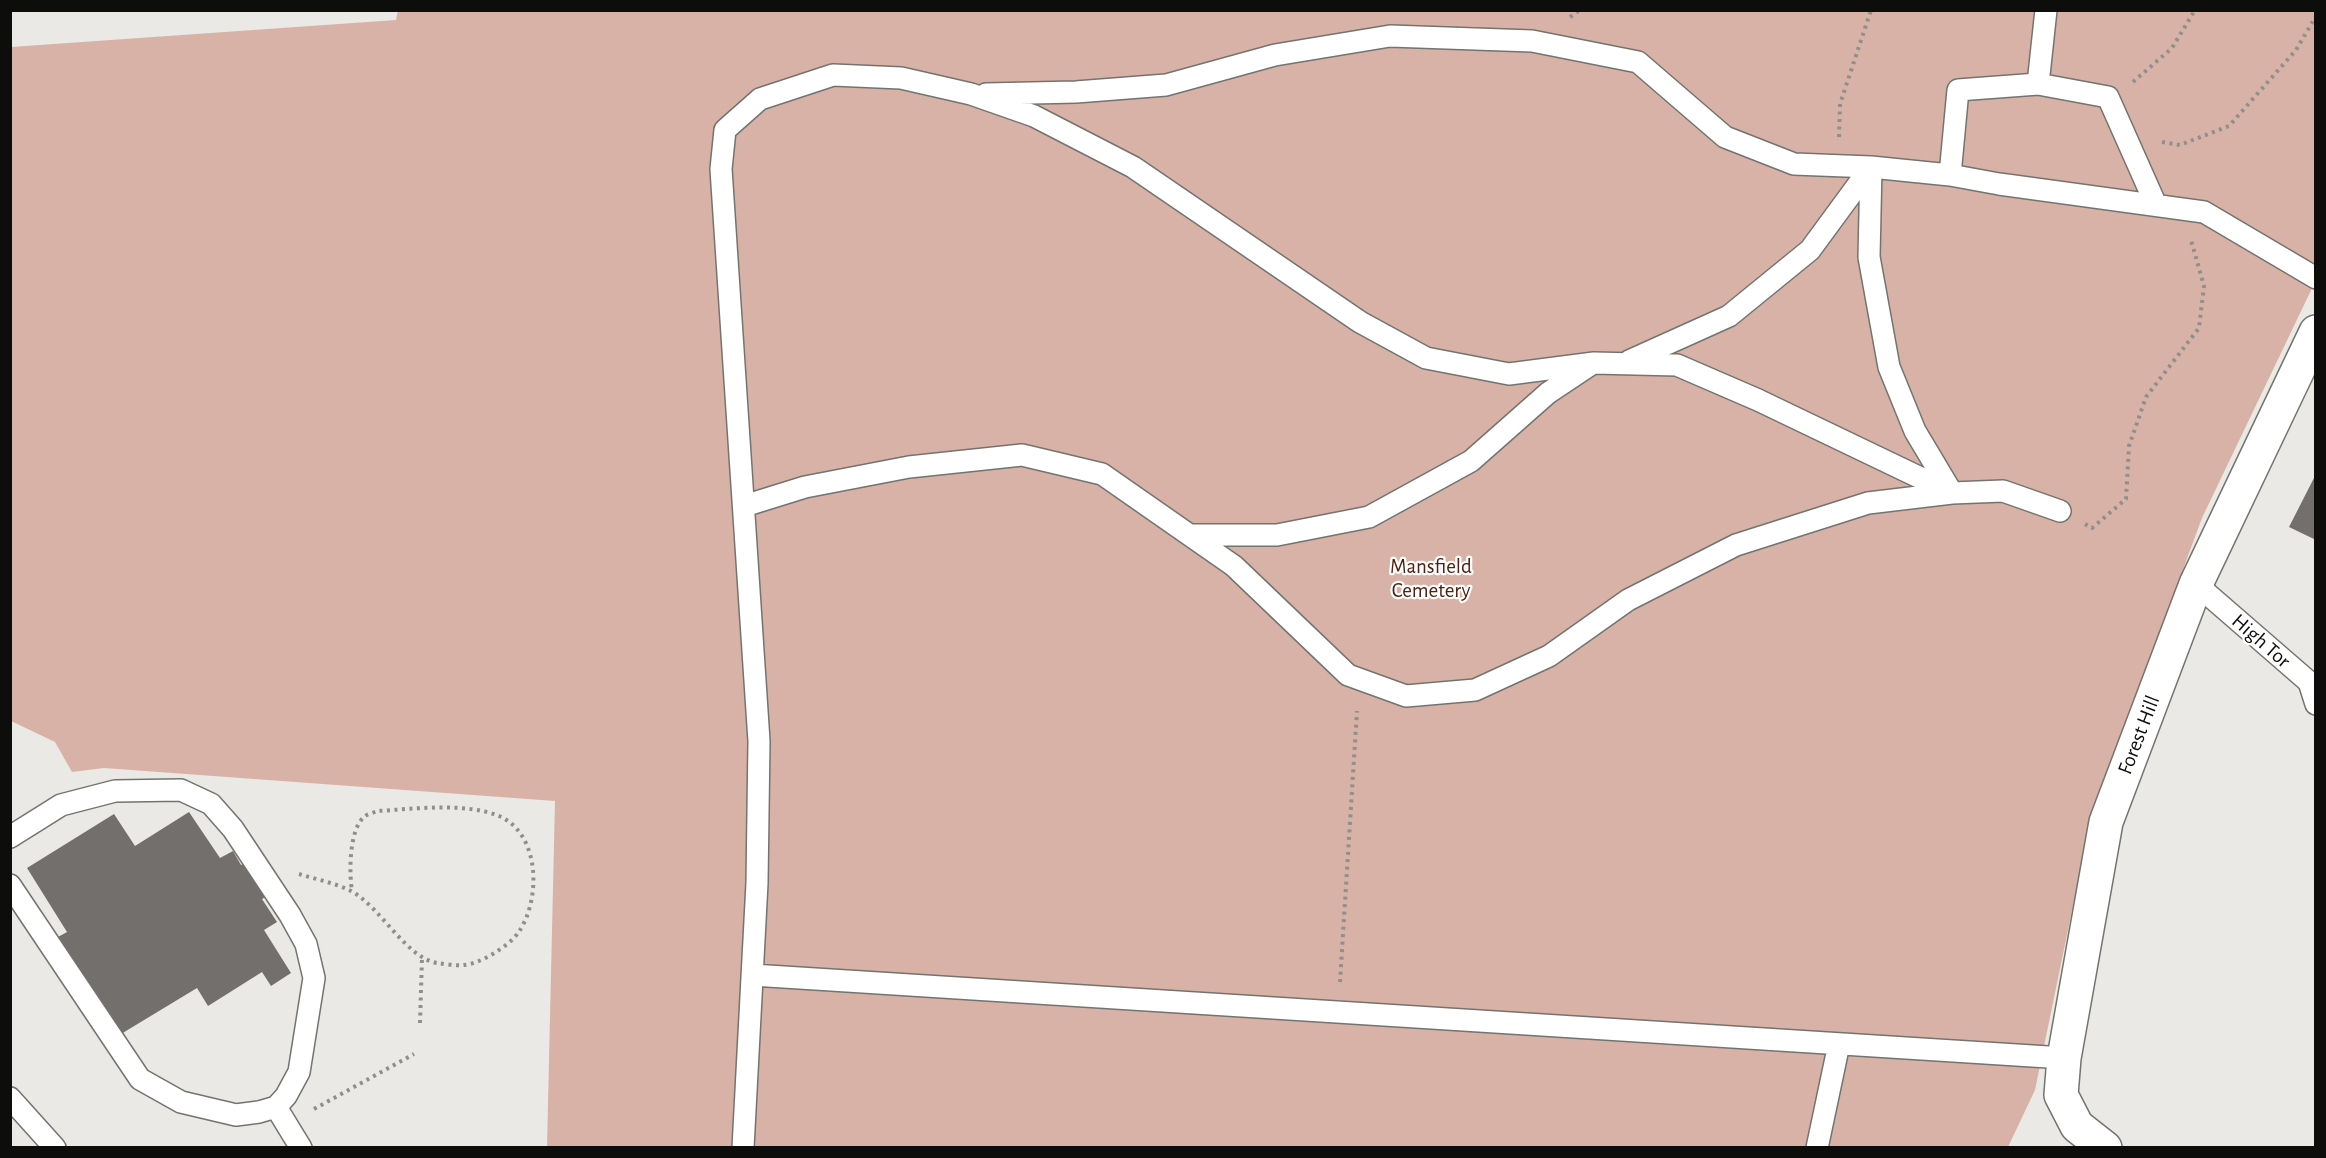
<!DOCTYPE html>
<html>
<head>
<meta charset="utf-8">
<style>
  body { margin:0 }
  #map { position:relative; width:2326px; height:1158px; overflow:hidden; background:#eae9e5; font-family:"Alegreya Sans",sans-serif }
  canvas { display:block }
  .frame { position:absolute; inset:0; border:12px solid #0d0d0c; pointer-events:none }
</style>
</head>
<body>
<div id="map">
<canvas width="2326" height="1158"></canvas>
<div class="frame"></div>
</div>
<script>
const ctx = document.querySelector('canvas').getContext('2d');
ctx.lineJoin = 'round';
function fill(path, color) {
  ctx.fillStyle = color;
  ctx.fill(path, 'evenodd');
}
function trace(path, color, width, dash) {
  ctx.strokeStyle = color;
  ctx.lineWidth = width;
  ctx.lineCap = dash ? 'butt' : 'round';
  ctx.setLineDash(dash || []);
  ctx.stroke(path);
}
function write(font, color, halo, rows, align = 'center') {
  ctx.font = font + ' "Alegreya Sans",sans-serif';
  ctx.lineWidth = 4.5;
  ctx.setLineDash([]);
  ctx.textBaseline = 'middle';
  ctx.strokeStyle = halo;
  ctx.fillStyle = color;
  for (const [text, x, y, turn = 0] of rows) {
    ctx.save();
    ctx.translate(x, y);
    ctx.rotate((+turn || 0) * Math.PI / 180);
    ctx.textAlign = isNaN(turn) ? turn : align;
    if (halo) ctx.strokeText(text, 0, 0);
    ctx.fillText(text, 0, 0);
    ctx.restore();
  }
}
const green = new Path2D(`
  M 398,10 L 2315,11 L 2315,282 L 2202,518 L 2091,818 L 2035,1090 L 2008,1147 L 547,1147 L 555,801 L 104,768 L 72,772 L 55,742 L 11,721 L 11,47 L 396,20 Z`);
const building = new Path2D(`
  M 2316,474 L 2316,540 L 2289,527 Z
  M 189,812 L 220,858 L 233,851 L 241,865 L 251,859 L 272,893 L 262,899 L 277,922 L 264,930 L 291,973 L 271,986 L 262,972 L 208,1006 L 197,988 L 121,1034 L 90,985 L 72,996 L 65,948 L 58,937 L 67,932 L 27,868 L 114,814 L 135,846 Z`);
const path = new Path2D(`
  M 1570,17 L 1580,10
  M 2133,82 L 2172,48 L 2195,10
  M 1839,137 L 1840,104 L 1871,10
  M 2162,142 L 2180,145 L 2229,126 L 2296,50 L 2316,16
  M 2085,524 L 2092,528 L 2126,499 L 2129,446 L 2146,397 L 2199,328 L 2204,286 L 2191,240
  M 299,874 C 315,879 335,883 351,891 C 380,906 406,958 437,963 C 445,964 456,966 464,965 C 480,964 509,946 518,933 C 541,901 541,834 499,816 C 465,802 414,809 377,811 C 373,813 367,814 364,817 C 349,830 349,873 352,891
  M 1340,982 L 1357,711
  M 420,1023 L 422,958
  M 314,1109 L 414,1054`);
const lane = new Path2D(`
  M 2038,84 L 2046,10
  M 986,94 L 1076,92 L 1166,85 L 1275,55 L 1390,36 L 1532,41 L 1638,62 L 1725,137 L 1794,164 L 1871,167 L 1950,175 L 1999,184 L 2204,212 L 2316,278
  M 1950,175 L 1958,90 L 2038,84 L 2108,97 L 2156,205
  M 1629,361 L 1729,316 L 1810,250 L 1871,167
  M 744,506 L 805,487 L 909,467 L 1022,455 L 1102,474 L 1234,566 L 1348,675 L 1406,696 L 1475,690 L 1549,656 L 1628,600 L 1736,545 L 1868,503 L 1952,493 L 1915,431 L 1889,367 L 1869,257 L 1871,167
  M 1191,535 L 1277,535 L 1369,517 L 1471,461 L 1548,393 L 1590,365
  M 2196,584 L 2309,682 L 2316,704
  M 10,837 L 61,805 L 115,791 L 181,790 L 211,804 L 233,829 L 290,915 L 306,944 L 314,978 L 299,1072 L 286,1096 L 276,1107 L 259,1112 L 236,1115 L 181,1102 L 140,1079 L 10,885
  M 752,975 L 2064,1058
  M 10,1098 L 55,1148
  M 276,1107 L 301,1148
  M 743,1148 L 757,883 L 759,741 L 721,169 L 725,130 L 760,99 L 833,75 L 901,78 L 971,94 L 1034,116 L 1133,167 L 1360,322 L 1426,358 L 1509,374 L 1594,363 L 1677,365 L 1758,400 L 1952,493 L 2003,491 L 2060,511
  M 1817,1148 L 1839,1044`);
const street = new Path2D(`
  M 2105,1148 L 2077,1126 L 2061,1095 L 2064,1058 L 2106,822 L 2196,584 L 2316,332`);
const parkNames = [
  ["Mansfield",1431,567],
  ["Cemetery",1431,591]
];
const streetNames = [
  ["High Tor",2261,641,41],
  ["Forest Hill",2139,735,-69]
];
fill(green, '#d8b2a6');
fill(building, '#726f6c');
trace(lane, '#73736f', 24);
trace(street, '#73736f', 36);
trace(path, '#908f8c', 4, [3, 4.5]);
trace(lane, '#fff', 21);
trace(street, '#fff', 33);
write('21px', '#52200f', '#fff', parkNames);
write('21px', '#0d0d0c', '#fff', streetNames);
</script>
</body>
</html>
